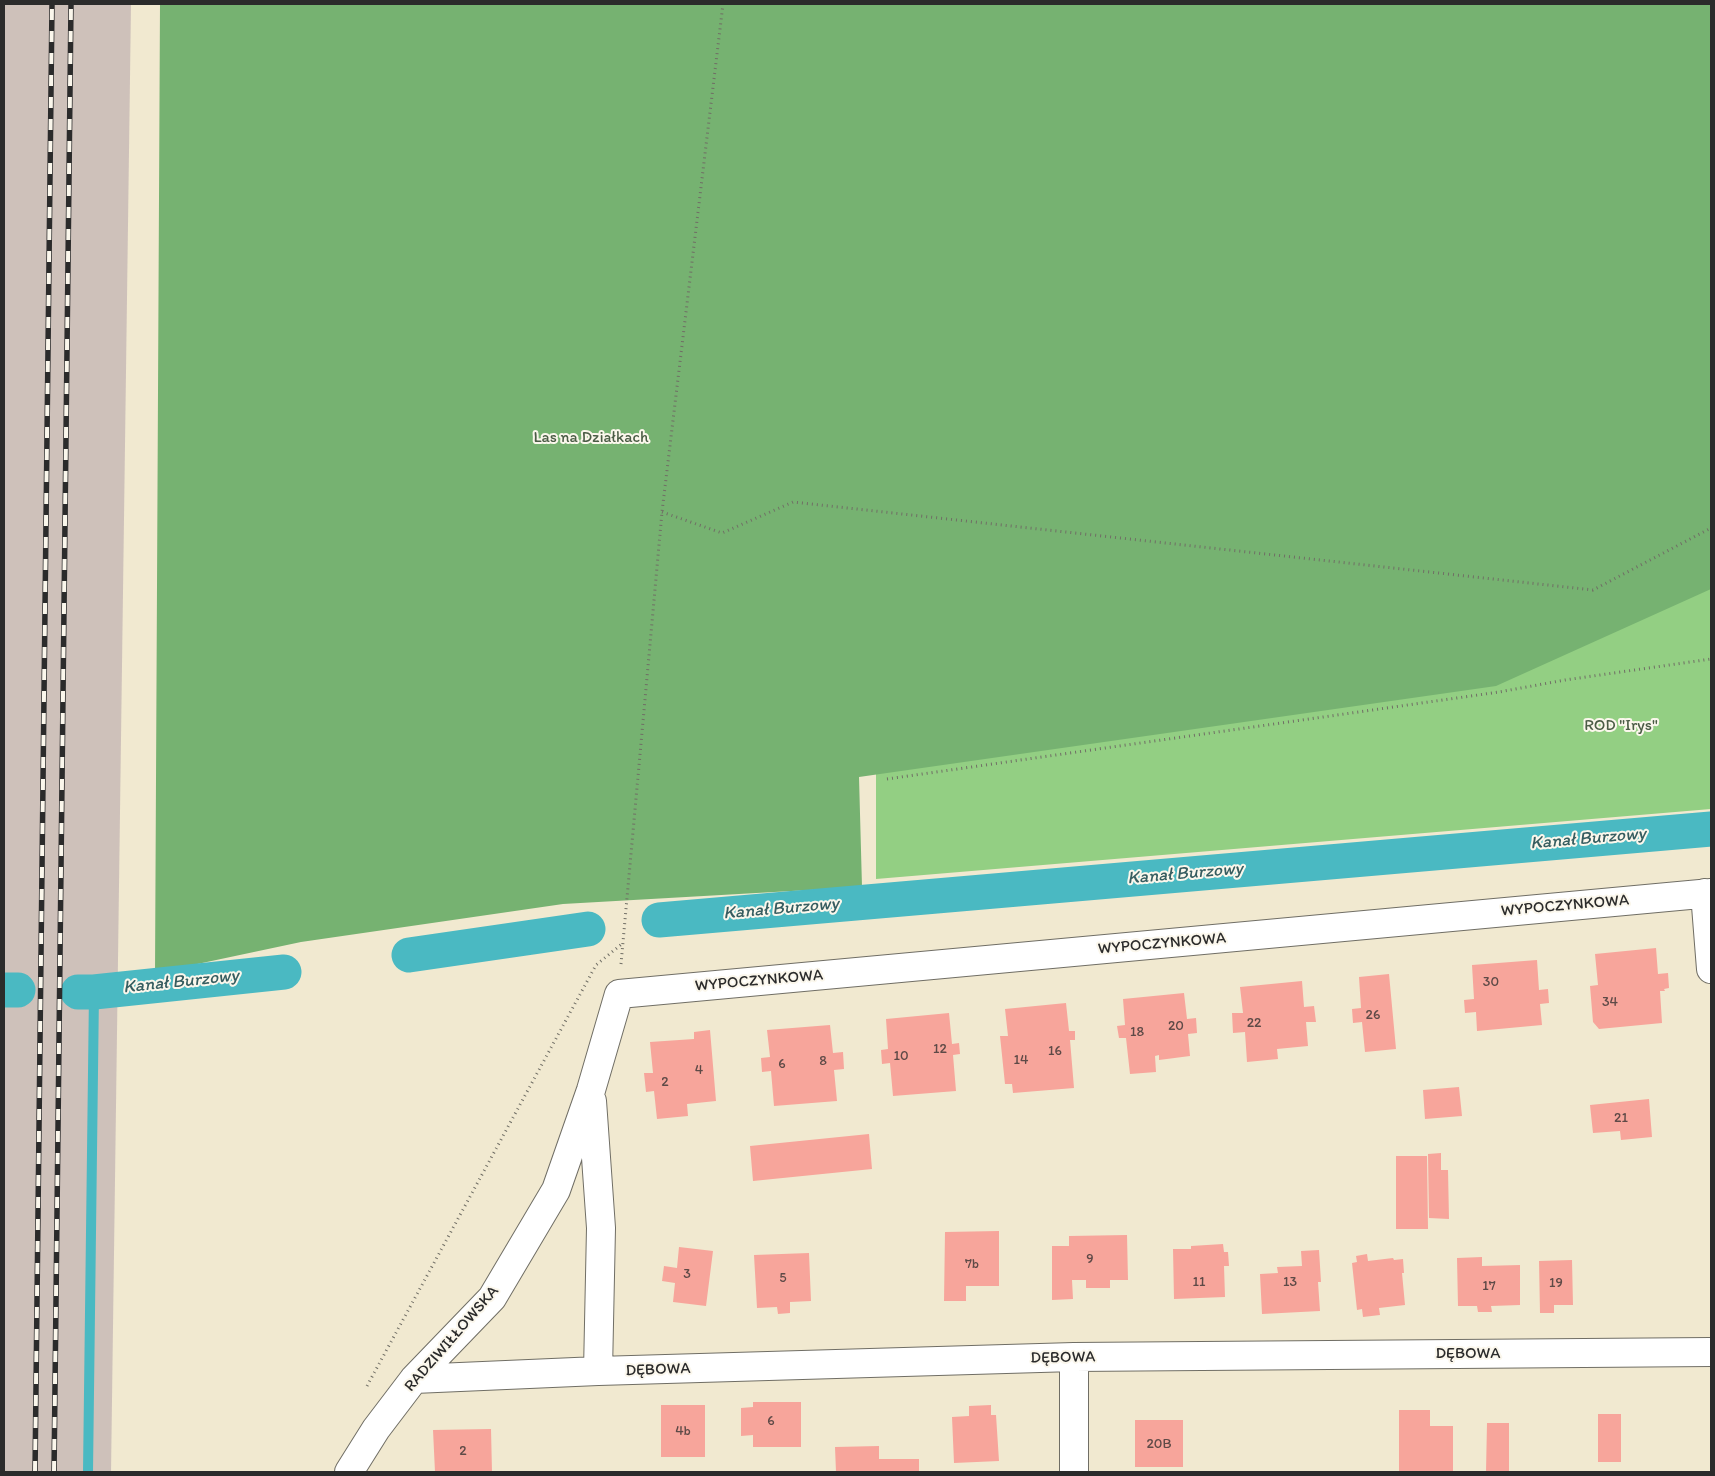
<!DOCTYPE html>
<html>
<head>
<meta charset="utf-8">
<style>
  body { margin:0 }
  #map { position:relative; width:1715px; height:1476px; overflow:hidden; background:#f1e9d0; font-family:Itim,sans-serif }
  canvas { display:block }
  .frame { position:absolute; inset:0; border:5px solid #2b2b2b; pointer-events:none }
</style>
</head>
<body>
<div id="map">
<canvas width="1715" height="1476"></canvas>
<div class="frame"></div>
</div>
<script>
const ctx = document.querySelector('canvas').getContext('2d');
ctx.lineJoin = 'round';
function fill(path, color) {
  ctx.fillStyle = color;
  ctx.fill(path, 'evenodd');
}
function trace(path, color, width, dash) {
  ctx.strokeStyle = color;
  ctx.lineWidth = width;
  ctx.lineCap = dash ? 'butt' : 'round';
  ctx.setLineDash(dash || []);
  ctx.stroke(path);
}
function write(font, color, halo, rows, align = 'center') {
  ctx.font = font + ' Itim,sans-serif';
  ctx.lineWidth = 4;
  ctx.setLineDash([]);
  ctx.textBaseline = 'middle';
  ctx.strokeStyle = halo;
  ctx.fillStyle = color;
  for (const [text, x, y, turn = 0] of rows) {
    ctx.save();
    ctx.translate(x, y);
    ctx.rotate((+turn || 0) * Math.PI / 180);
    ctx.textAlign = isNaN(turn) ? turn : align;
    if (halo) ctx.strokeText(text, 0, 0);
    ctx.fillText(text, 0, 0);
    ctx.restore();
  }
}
const industrial = new Path2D(`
  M 4,4 L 131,4 L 111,1472 L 4,1472 Z`);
const green = new Path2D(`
  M 1711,584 L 1711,809 L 876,879 L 876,773 Z`);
const forest = new Path2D(`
  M 160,4 L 1711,4 L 1711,589 L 1496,686 L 859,777 L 862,887 L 563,904 L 301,942 L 155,973 Z`);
const stream = new Path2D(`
  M 88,1472 L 94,992`);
const canal = new Path2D(`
  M 659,920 L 1711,829
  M 409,955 L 588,929
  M 4,990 L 18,990
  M 78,992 L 94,992 L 284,972`);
const building = new Path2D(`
  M 1656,948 L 1658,974 L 1668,973 L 1669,988 L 1664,989 L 1665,991 L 1660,991 L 1662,1023 L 1599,1029 L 1593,1022 L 1590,986 L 1598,985 L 1595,954 Z
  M 1537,960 L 1539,990 L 1548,989 L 1549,1003 L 1540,1004 L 1542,1025 L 1477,1031 L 1476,1012 L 1465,1013 L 1464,1000 L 1474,999 L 1472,965 Z
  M 1389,974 L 1396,1049 L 1365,1052 L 1362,1022 L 1353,1023 L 1352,1009 L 1361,1008 L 1359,977 Z
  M 1302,981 L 1304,1007 L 1314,1006 L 1316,1022 L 1306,1022 L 1308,1046 L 1277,1049 L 1278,1059 L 1247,1062 L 1245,1032 L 1233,1033 L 1232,1013 L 1243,1013 L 1240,987 Z
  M 1184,993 L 1187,1019 L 1196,1018 L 1197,1033 L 1188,1034 L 1190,1056 L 1159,1060 L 1159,1055 L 1155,1056 L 1156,1072 L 1130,1074 L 1126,1038 L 1119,1038 L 1117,1026 L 1125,1025 L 1123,999 Z
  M 1066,1003 L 1069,1031 L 1075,1031 L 1075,1040 L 1070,1040 L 1074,1088 L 1013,1093 L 1012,1084 L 1005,1084 L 1000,1036 L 1008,1036 L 1005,1009 Z
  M 949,1013 L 952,1044 L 959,1043 L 960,1054 L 953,1055 L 956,1091 L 893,1096 L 890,1063 L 882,1064 L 881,1050 L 888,1049 L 886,1019 Z
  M 830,1025 L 833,1053 L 843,1052 L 844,1069 L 834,1070 L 837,1101 L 774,1106 L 771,1071 L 762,1072 L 761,1058 L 770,1057 L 767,1030 Z
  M 710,1030 L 716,1101 L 687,1104 L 688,1116 L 657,1119 L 654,1091 L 646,1092 L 644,1073 L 653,1073 L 650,1042 L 694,1039 L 694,1032 Z
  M 1459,1087 L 1462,1116 L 1425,1119 L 1423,1090 Z
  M 1649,1099 L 1652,1137 L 1621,1140 L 1620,1131 L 1593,1133 L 1590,1105 Z
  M 869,1134 L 872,1169 L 753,1181 L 750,1146 Z
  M 1441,1153 L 1441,1170 L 1448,1170 L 1449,1219 L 1429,1218 L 1428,1154 Z
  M 1396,1156 L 1427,1156 L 1428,1229 L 1396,1229 Z
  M 999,1231 L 999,1286 L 966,1286 L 966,1301 L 944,1301 L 945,1232 Z
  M 1127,1235 L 1128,1280 L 1110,1280 L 1110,1288 L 1086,1288 L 1086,1280 L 1072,1280 L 1073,1299 L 1052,1300 L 1052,1246 L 1069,1246 L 1069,1236 Z
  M 1223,1244 L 1224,1252 L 1228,1252 L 1229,1266 L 1224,1266 L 1225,1297 L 1174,1299 L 1173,1249 L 1191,1249 L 1191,1246 Z
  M 679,1247 L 713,1251 L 706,1306 L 673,1302 L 675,1283 L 662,1281 L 664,1266 L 677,1268 Z
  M 1319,1250 L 1321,1282 L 1318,1282 L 1320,1311 L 1262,1314 L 1260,1274 L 1278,1273 L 1277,1267 L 1302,1266 L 1301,1251 Z
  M 809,1253 L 811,1301 L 790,1302 L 790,1313 L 778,1314 L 777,1307 L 757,1308 L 754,1255 Z
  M 1367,1254 L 1368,1261 L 1393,1258 L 1394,1260 L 1403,1259 L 1404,1273 L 1402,1273 L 1405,1305 L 1379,1308 L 1380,1315 L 1363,1317 L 1362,1309 L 1357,1310 L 1352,1263 L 1357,1262 L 1356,1256 Z
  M 1482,1257 L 1482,1266 L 1520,1265 L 1520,1305 L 1491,1306 L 1492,1312 L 1478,1312 L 1477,1306 L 1458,1306 L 1457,1258 Z
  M 1572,1260 L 1573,1305 L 1554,1305 L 1554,1313 L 1540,1313 L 1539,1261 Z
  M 753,1402 L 801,1402 L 801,1447 L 753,1447 L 753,1435 L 741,1436 L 741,1408 L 753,1407 Z
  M 661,1405 L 705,1405 L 705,1457 L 661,1457 Z
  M 991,1405 L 991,1415 L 996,1415 L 999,1461 L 954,1463 L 952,1417 L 969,1416 L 969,1406 Z
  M 1399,1410 L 1430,1410 L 1430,1426 L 1453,1426 L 1453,1472 L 1399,1472 Z
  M 1598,1414 L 1621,1414 L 1621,1462 L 1598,1462 Z
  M 1135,1420 L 1183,1420 L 1183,1467 L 1135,1467 Z
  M 1487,1423 L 1509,1423 L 1509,1472 L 1486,1472 Z
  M 491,1429 L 492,1472 L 435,1472 L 433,1430 Z
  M 879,1446 L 879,1459 L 919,1459 L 919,1472 L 836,1472 L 835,1447 Z`);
const path = new Path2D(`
  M 662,512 L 722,533 L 793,502 L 1593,590 L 1711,528
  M 887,779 L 1499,692 L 1565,680 L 1711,659
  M 621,964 L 662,512 L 723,4
  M 367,1386 L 596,965 L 623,943`);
const street = new Path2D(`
  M 1705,893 L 1711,969
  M 592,1101 L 601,1228 L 598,1371
  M 414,1379 L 598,1371 L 1074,1357 L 1711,1352
  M 349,1472 L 376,1429 L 414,1379 L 492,1298 L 556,1190 L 591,1090 L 619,994 L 1711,893
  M 1074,1472 L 1074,1357`);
const rail = new Path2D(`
  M 35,1472 L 52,4
  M 54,1472 L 71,4`);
const numberNames = [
  ["30",1491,982],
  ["34",1610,1002],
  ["26",1373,1015],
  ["22",1254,1023],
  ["20",1176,1026],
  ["18",1137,1032],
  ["12",940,1049],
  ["16",1055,1051],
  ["10",901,1056],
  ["14",1021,1060],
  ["8",823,1061],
  ["6",782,1064],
  ["4",699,1070],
  ["2",665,1082],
  ["21",1621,1118],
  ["9",1090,1259],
  ["7b",972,1264],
  ["3",687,1274],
  ["5",783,1278],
  ["11",1199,1282],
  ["13",1290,1282],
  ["19",1556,1283],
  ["17",1489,1286],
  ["6",771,1421],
  ["4b",683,1431],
  ["20B",1159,1444],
  ["2",463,1451]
];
const parkNames = [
  ["Las na Działkach",591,438],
  ["ROD \"Irys\"",1621,726]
];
const streetNames = [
  ["WYPOCZYNKOWA",1565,906,-5],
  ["WYPOCZYNKOWA",1162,944,-5],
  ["WYPOCZYNKOWA",759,981,-5],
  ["RADZIWIŁŁOWSKA",452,1339,-49],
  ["DĘBOWA",1468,1354],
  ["DĘBOWA",1063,1358,-1],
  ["DĘBOWA",658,1370,-2]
];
const waterNames = [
  ["Kanał Burzowy",1588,839,-5],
  ["Kanał Burzowy",1185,874,-5],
  ["Kanał Burzowy",781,909,-5],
  ["Kanał Burzowy",181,982,-6]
];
fill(industrial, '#cec1ba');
fill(green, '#93cf83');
fill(forest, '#76b271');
trace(stream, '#4ab9c2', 10);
trace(canal, '#4ab9c2', 35);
fill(building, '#f7a59b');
trace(street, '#706e65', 30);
trace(path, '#706e65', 3, [1, 4]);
trace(street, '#fff', 28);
trace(rail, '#2b2b2b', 5.5);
trace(rail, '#fbf7ec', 4, [11]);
write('14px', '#5e4a47', null, numberNames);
write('16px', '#4a5c45', '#fbf7ec', parkNames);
write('16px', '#2b2b2b', '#fbf7ec', streetNames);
write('italic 18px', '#365d60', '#fbf7ec', waterNames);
</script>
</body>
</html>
